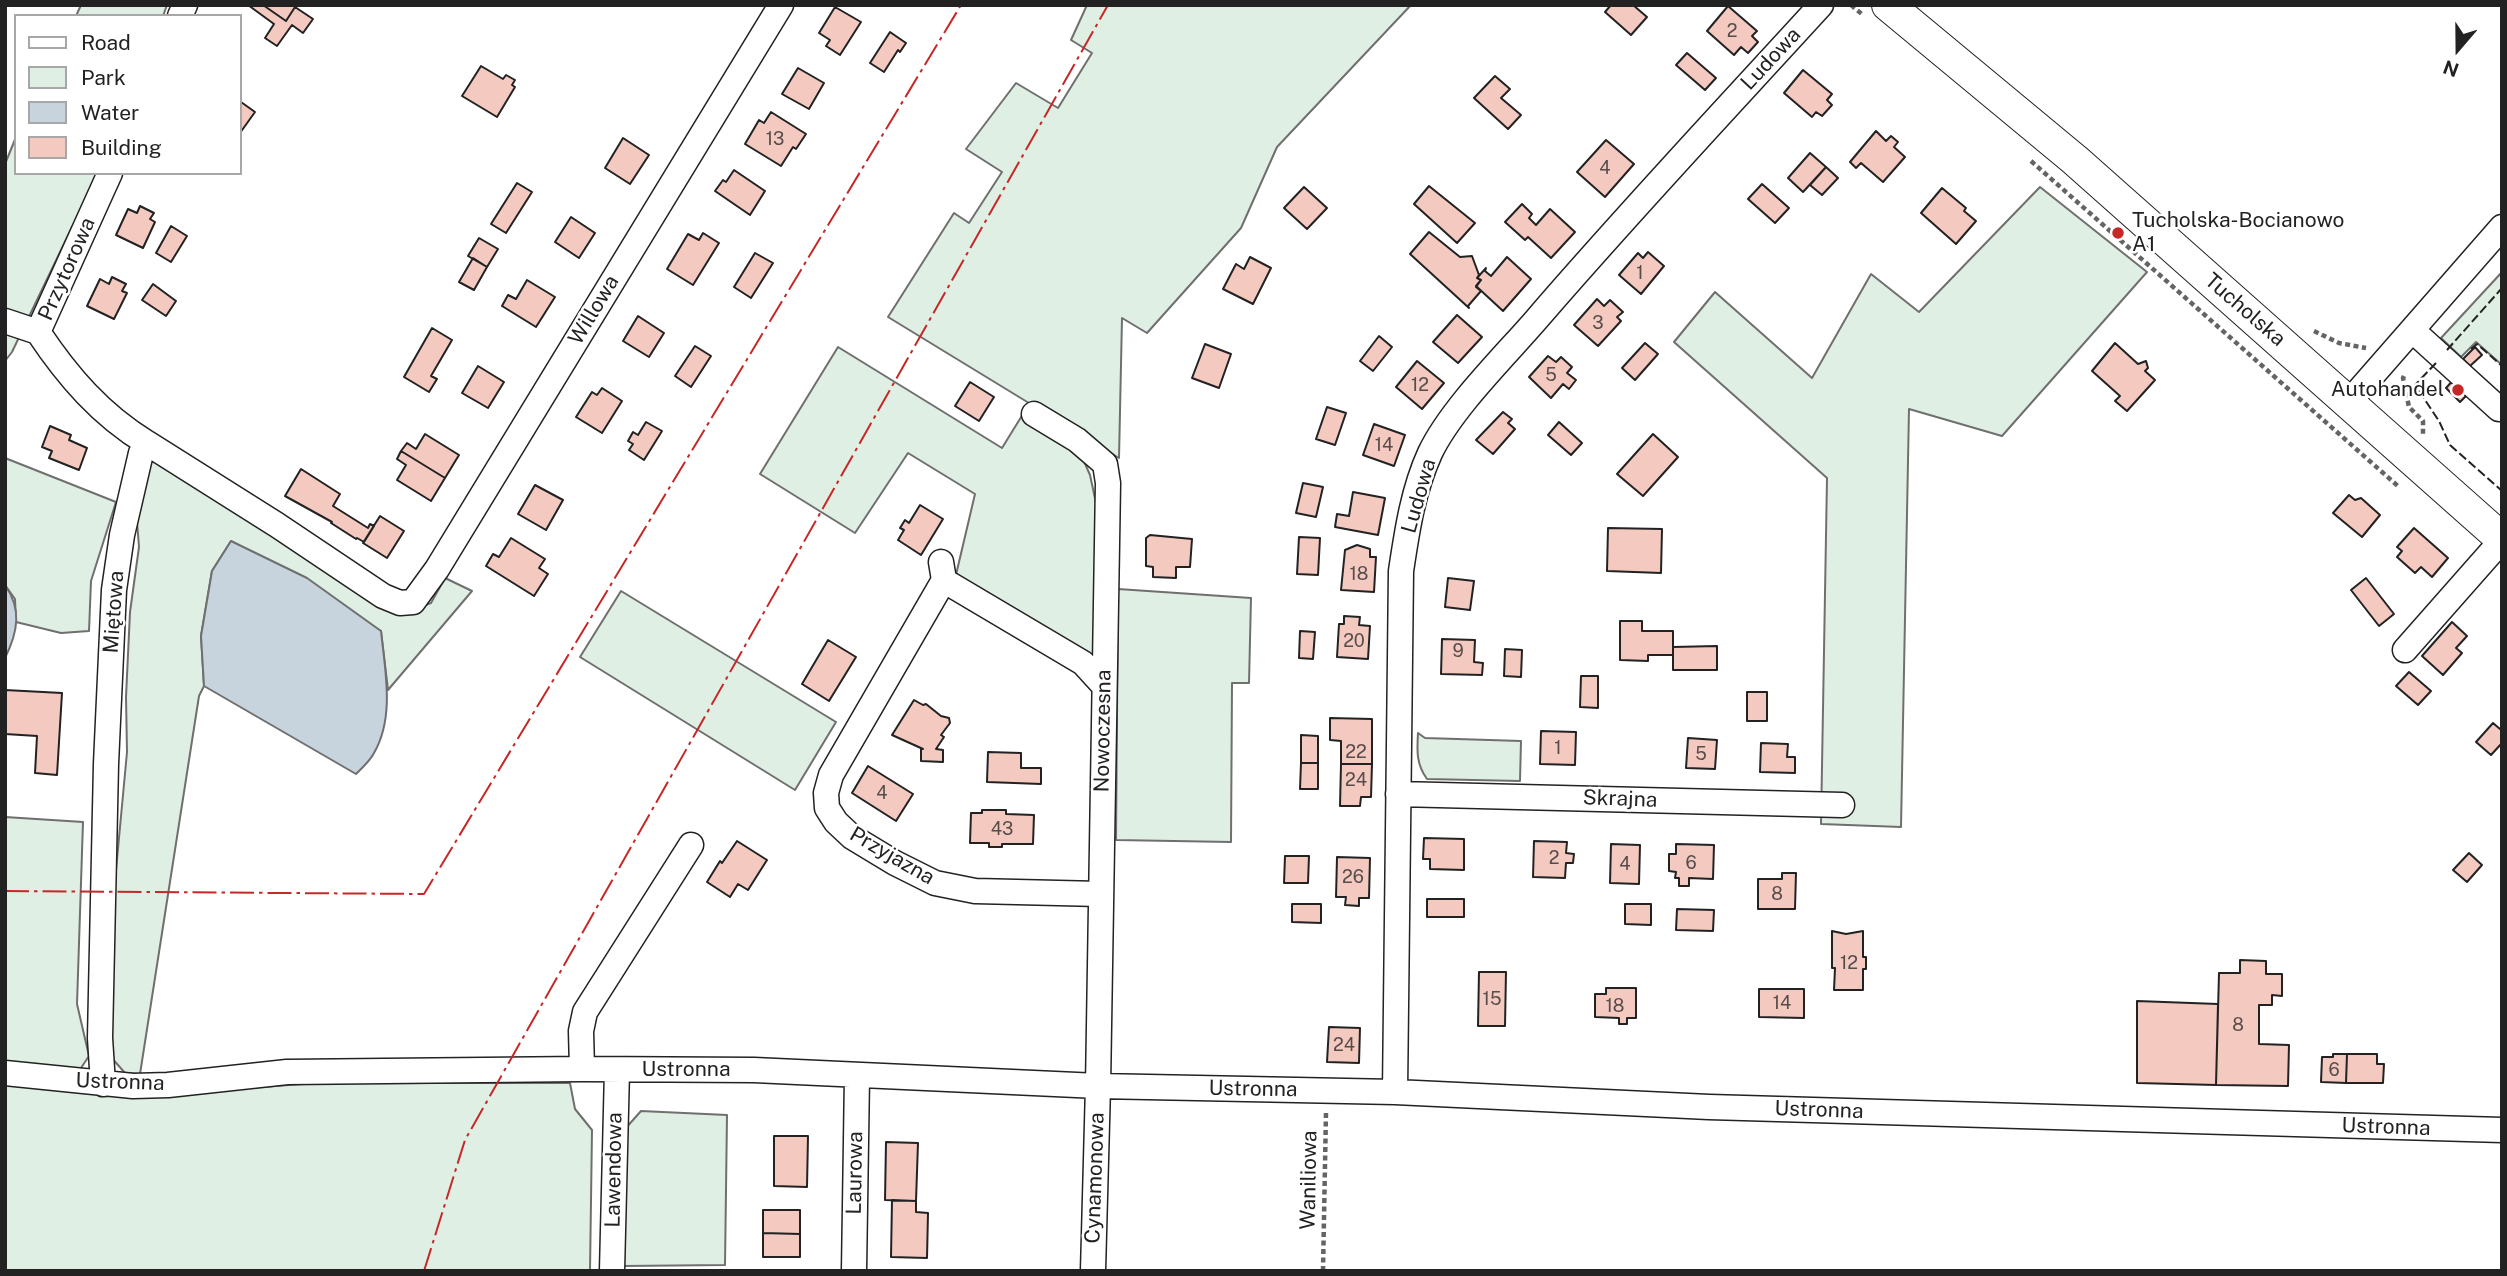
<!DOCTYPE html>
<html>
<head>
<meta charset="utf-8">
<style>
  body { margin:0 }
  #map { position:relative; width:2507px; height:1276px; overflow:hidden; background:#fff; font-family:"Public Sans",sans-serif }
  canvas { display:block }
  .frame { position:absolute; inset:0; border:7px solid #222; pointer-events:none }
  .legend { position:absolute; left:14px; top:14px; width:228px; height:161px; box-sizing:border-box; background:#fff; border:2px solid #a7a7a7; margin:0; padding:9px 12px; list-style:none; font-size:21px; color:#222 }
  .legend li { display:flex; align-items:center; gap:14px; height:35px }
  .legend b { width:35px; border:2px solid #a7a7a7 }
  .north { position:absolute; left:2423px; top:14px; width:70px; height:70px; -webkit-text-stroke:5px #fff; paint-order:stroke; rotate:200deg; font-size:19px; font-weight:700; line-height:28px; text-align:center; color:#222 }
  .north::after { content:''; display:block; margin:auto; width:24px; height:32px; background:#222; clip-path:polygon(50% 0,100% 100%,50% 72%,0 100%) }
</style>
</head>
<body>
<div id="map">
<canvas width="2507" height="1276"></canvas>
<div class="frame"></div>
<ul class="legend">
<li><b style="height:9px;background:#fff"></b>Road</li>
<li><b style="height:19px;background:#e0efe3"></b>Park</li>
<li><b style="height:19px;background:#c7d3dd"></b>Water</li>
<li><b style="height:19px;background:#f3c9c0"></b>Building</li>
</ul>
<div class="north">N</div>
</div>
<script>
const ctx = document.querySelector('canvas').getContext('2d');
ctx.lineJoin = 'round';
function fill(path, color) {
  ctx.fillStyle = color;
  ctx.fill(path, 'evenodd');
}
function trace(path, color, width, dash) {
  ctx.strokeStyle = color;
  ctx.lineWidth = width;
  ctx.lineCap = dash ? 'butt' : 'round';
  ctx.setLineDash(dash || []);
  ctx.stroke(path);
}
function write(font, color, halo, rows, align = 'center') {
  ctx.font = font + ' "Public Sans",sans-serif';
  ctx.lineWidth = 5;
  ctx.setLineDash([]);
  ctx.textBaseline = 'middle';
  ctx.strokeStyle = halo;
  ctx.fillStyle = color;
  for (const [text, x, y, turn = 0] of rows) {
    ctx.save();
    ctx.translate(x, y);
    ctx.rotate((+turn || 0) * Math.PI / 180);
    ctx.textAlign = isNaN(turn) ? turn : align;
    if (halo) ctx.strokeText(text, 0, 0);
    ctx.fillText(text, 0, 0);
    ctx.restore();
  }
}
const green = new Path2D(`
  M 81,5 L 167,5 L 163,16 L 76,16 Z
  M 1087,5 L 1411,5 L 1277,147 L 1241,228 L 1147,333 L 1122,318 L 1119,458 L 888,317 L 954,213 L 969,223 L 1002,172 L 966,149 L 1016,83 L 1058,108 L 1092,53 L 1071,40 Z
  M 16,137 L 16,173 L 98,173 L 12,352 L 5,361 L 5,164 Z
  M 2040,187 L 2147,272 L 2002,436 L 1909,409 L 1901,827 L 1821,824 L 1827,478 L 1674,342 L 1715,292 L 1812,378 L 1871,274 L 1919,312 Z
  M 2502,272 L 2502,365 L 2476,342 L 2461,357 L 2441,338 Z
  M 838,347 L 1002,448 L 1023,414 L 1079,450 L 1090,475 L 1099,517 L 1096,660 L 955,579 L 975,494 L 908,453 L 855,533 L 760,474 Z
  M 5,458 L 116,502 L 91,581 L 89,631 L 61,633 L 16,622 L 15,599 L 5,585 Z
  M 154,458 L 409,611 L 431,603 L 445,578 L 472,591 L 388,690 L 381,631 L 231,541 L 212,571 L 201,636 L 204,686 L 199,696 L 140,1074 L 125,1073 L 110,1056 L 109,945 L 127,752 L 126,697 L 130,612 L 139,547 L 136,509 L 144,465 Z
  M 1118,589 L 1251,598 L 1249,683 L 1232,683 L 1231,842 L 1116,840 Z
  M 621,591 L 836,722 L 795,790 L 580,657 Z
  M 1418,733 L 1425,738 L 1521,741 L 1520,781 L 1427,779 C 1416,764 1417,750 1418,733 Z
  M 5,817 L 83,822 L 77,1004 L 89,1056 L 79,1071 L 5,1062 Z
  M 5,1082 L 137,1096 L 317,1083 L 570,1083 L 575,1109 L 592,1130 L 590,1271 L 5,1271 Z
  M 641,1111 L 727,1115 L 725,1265 L 623,1266 L 625,1129 Z`);
const water = new Path2D(`
  M 231,541 L 307,578 L 381,631 C 385,670 395,717 374,753 C 370,761 362,768 356,774 L 204,686 L 201,636 L 212,571 Z
  M 5,585 C 22,609 18,632 5,658 Z`);
const building = new Path2D(`
  M 248,5 L 263,5 L 286,21 L 295,7 L 313,19 L 303,33 L 292,25 L 277,46 L 265,38 L 274,24 Z
  M 263,5 L 293,5 L 295,7 L 286,21 Z
  M 1611,5 L 1633,5 L 1647,17 L 1631,35 L 1605,12 Z
  M 1728,6 L 1757,31 L 1752,36 L 1758,42 L 1748,53 L 1741,47 L 1734,55 L 1707,31 Z
  M 835,7 L 861,22 L 840,55 L 826,46 L 830,40 L 819,33 Z
  M 890,32 L 906,43 L 900,52 L 898,50 L 884,72 L 870,63 Z
  M 1687,53 L 1716,78 L 1705,90 L 1676,65 Z
  M 481,66 L 503,79 L 506,75 L 515,80 L 512,85 L 515,87 L 497,117 L 462,96 Z
  M 798,68 L 824,83 L 809,109 L 782,94 Z
  M 1803,70 L 1832,94 L 1827,100 L 1832,105 L 1822,116 L 1816,112 L 1812,117 L 1784,93 Z
  M 1495,76 L 1510,89 L 1501,98 L 1521,115 L 1508,129 L 1474,98 Z
  M 241,102 L 255,112 L 240,133 L 240,103 Z
  M 771,112 L 806,134 L 796,149 L 793,147 L 781,166 L 745,144 L 759,120 L 764,123 Z
  M 1876,131 L 1886,141 L 1891,136 L 1898,142 L 1894,147 L 1905,157 L 1883,182 L 1861,163 L 1856,168 L 1850,162 Z
  M 623,138 L 649,155 L 630,184 L 605,168 Z
  M 1606,140 L 1634,164 L 1605,197 L 1577,172 Z
  M 1810,153 L 1826,167 L 1803,192 L 1788,178 Z
  M 1826,167 L 1838,178 L 1822,195 L 1810,185 Z
  M 734,170 L 765,191 L 750,215 L 715,191 L 723,180 L 726,182 Z
  M 517,183 L 532,192 L 506,233 L 491,224 Z
  M 1762,184 L 1789,208 L 1775,223 L 1748,199 Z
  M 1429,186 L 1475,223 L 1457,243 L 1414,204 Z
  M 1304,187 L 1327,208 L 1307,229 L 1284,208 Z
  M 1942,188 L 1966,208 L 1964,211 L 1976,221 L 1956,244 L 1921,213 Z
  M 1522,204 L 1532,214 L 1529,218 L 1536,225 L 1550,209 L 1575,232 L 1551,258 L 1528,237 L 1525,240 L 1505,222 Z
  M 140,206 L 154,213 L 150,219 L 155,222 L 143,248 L 116,235 L 128,209 L 137,213 Z
  M 571,217 L 595,233 L 579,258 L 555,242 Z
  M 171,226 L 187,236 L 171,262 L 156,253 Z
  M 1429,232 L 1460,257 L 1472,256 L 1479,275 L 1477,278 L 1481,280 L 1476,287 L 1481,291 L 1468,306 L 1469,308 L 1410,254 Z
  M 703,233 L 719,243 L 693,285 L 667,269 L 688,234 L 699,240 Z
  M 479,238 L 498,249 L 487,267 L 468,256 Z
  M 1648,252 L 1664,266 L 1641,294 L 1619,275 L 1638,253 L 1643,258 Z
  M 755,253 L 773,263 L 751,298 L 734,287 Z
  M 1250,257 L 1271,268 L 1253,304 L 1223,289 L 1236,264 L 1244,269 Z
  M 1507,257 L 1531,279 L 1503,311 L 1476,286 L 1481,280 L 1477,278 L 1486,268 L 1485,271 L 1491,276 Z
  M 473,258 L 487,267 L 474,290 L 459,282 Z
  M 112,277 L 126,284 L 122,291 L 127,293 L 114,319 L 87,306 L 100,279 L 109,284 Z
  M 527,280 L 555,297 L 536,327 L 502,306 L 508,295 L 516,299 Z
  M 153,284 L 176,301 L 166,316 L 142,300 Z
  M 1597,299 L 1604,306 L 1610,300 L 1623,312 L 1617,317 L 1621,321 L 1598,346 L 1574,325 Z
  M 1457,315 L 1482,337 L 1458,363 L 1433,342 Z
  M 638,316 L 664,333 L 649,357 L 623,341 Z
  M 432,328 L 452,340 L 431,376 L 437,379 L 429,392 L 404,377 Z
  M 1379,336 L 1392,347 L 1373,371 L 1360,361 Z
  M 1645,343 L 1658,354 L 1635,380 L 1622,368 Z
  M 2115,343 L 2138,364 L 2146,361 L 2148,368 L 2145,371 L 2155,380 L 2127,411 L 2115,401 L 2120,396 L 2092,371 Z
  M 1205,344 L 1231,354 L 1219,388 L 1192,378 Z
  M 695,346 L 711,356 L 691,387 L 675,376 Z
  M 2475,347 L 2482,355 L 2470,366 L 2463,359 Z
  M 1548,356 L 1556,362 L 1561,357 L 1572,367 L 1567,373 L 1576,380 L 1569,389 L 1563,384 L 1551,398 L 1529,377 Z
  M 1417,361 L 1444,383 L 1422,409 L 1396,387 Z
  M 478,366 L 504,382 L 488,408 L 462,393 Z
  M 2455,378 L 2470,392 L 2460,402 L 2446,388 Z
  M 970,382 L 994,397 L 979,421 L 955,406 Z
  M 602,388 L 622,401 L 602,433 L 576,417 L 592,392 L 597,395 Z
  M 1327,407 L 1346,413 L 1335,445 L 1316,439 Z
  M 1503,412 L 1512,419 L 1508,423 L 1515,429 L 1493,454 L 1476,440 Z
  M 646,422 L 662,431 L 644,460 L 629,450 L 633,444 L 628,441 L 633,432 L 638,435 Z
  M 1559,422 L 1582,443 L 1571,455 L 1548,435 Z
  M 1374,424 L 1405,435 L 1394,466 L 1363,455 Z
  M 50,426 L 71,435 L 69,440 L 87,448 L 79,470 L 49,458 L 52,451 L 42,447 Z
  M 425,434 L 459,455 L 445,478 L 401,451 L 407,443 L 416,449 Z
  M 1653,434 L 1678,457 L 1643,496 L 1617,474 Z
  M 401,451 L 445,478 L 431,501 L 397,480 L 406,465 L 397,459 Z
  M 301,469 L 340,494 L 333,506 L 368,528 L 370,524 L 374,526 L 364,542 L 357,538 L 356,539 L 331,523 L 332,522 L 285,496 Z
  M 1303,483 L 1323,487 L 1316,517 L 1296,513 Z
  M 535,485 L 563,500 L 546,530 L 518,514 Z
  M 1353,492 L 1385,498 L 1378,535 L 1335,527 L 1337,514 L 1349,516 Z
  M 2349,495 L 2355,500 L 2361,498 L 2380,515 L 2362,537 L 2333,513 Z
  M 920,505 L 943,519 L 921,555 L 898,540 L 904,530 L 900,528 L 905,520 L 909,523 Z
  M 380,516 L 404,531 L 387,558 L 363,543 Z
  M 1608,528 L 1662,529 L 1661,573 L 1607,571 Z
  M 2414,528 L 2448,558 L 2432,577 L 2421,567 L 2415,573 L 2397,557 L 2402,551 L 2397,547 Z
  M 1150,535 L 1192,539 L 1190,567 L 1176,567 L 1176,578 L 1153,577 L 1153,567 L 1146,566 L 1146,538 Z
  M 1299,537 L 1320,538 L 1318,575 L 1297,574 Z
  M 511,538 L 545,559 L 539,568 L 548,574 L 534,596 L 486,566 L 493,554 L 499,557 Z
  M 1357,545 L 1370,549 L 1370,557 L 1376,557 L 1374,592 L 1341,590 L 1345,550 Z
  M 1448,578 L 1474,581 L 1470,610 L 1445,607 Z
  M 2366,578 L 2394,614 L 2379,626 L 2351,590 Z
  M 1344,616 L 1360,617 L 1359,625 L 1370,626 L 1368,659 L 1337,657 L 1339,624 L 1344,624 Z
  M 1620,621 L 1642,621 L 1642,631 L 1673,631 L 1673,655 L 1648,655 L 1648,661 L 1620,660 Z
  M 2452,622 L 2467,636 L 2456,648 L 2462,653 L 2443,675 L 2422,656 Z
  M 1300,631 L 1315,632 L 1313,659 L 1299,658 Z
  M 1442,639 L 1475,640 L 1474,662 L 1483,663 L 1482,675 L 1441,674 Z
  M 828,640 L 856,657 L 829,701 L 802,684 Z
  M 1717,646 L 1717,670 L 1673,670 L 1673,647 Z
  M 1505,649 L 1522,650 L 1521,677 L 1504,676 Z
  M 2409,672 L 2431,691 L 2418,705 L 2396,686 Z
  M 1581,676 L 1598,676 L 1598,708 L 1580,707 Z
  M 5,690 L 62,693 L 57,775 L 35,773 L 37,736 L 5,734 Z
  M 1747,692 L 1767,692 L 1767,721 L 1747,721 Z
  M 914,700 L 923,705 L 926,704 L 941,716 L 949,718 L 950,723 L 941,735 L 944,737 L 936,749 L 943,750 L 943,762 L 921,761 L 921,749 L 923,749 L 892,735 Z
  M 1330,718 L 1372,719 L 1372,764 L 1341,764 L 1341,741 L 1330,740 Z
  M 2493,723 L 2500,729 L 2502,727 L 2502,743 L 2491,755 L 2476,742 Z
  M 1541,731 L 1576,732 L 1575,765 L 1540,764 Z
  M 1301,735 L 1318,736 L 1318,763 L 1301,763 Z
  M 1688,738 L 1717,740 L 1715,769 L 1686,768 Z
  M 1761,743 L 1788,744 L 1787,757 L 1795,757 L 1795,773 L 1760,772 Z
  M 988,752 L 1021,753 L 1021,768 L 1041,768 L 1041,784 L 987,782 Z
  M 1301,763 L 1318,763 L 1318,789 L 1300,789 Z
  M 1341,764 L 1372,764 L 1371,797 L 1361,797 L 1360,806 L 1340,806 Z
  M 868,766 L 913,794 L 896,821 L 852,793 Z
  M 982,810 L 1006,810 L 1006,814 L 1034,815 L 1033,844 L 1002,844 L 1002,847 L 989,847 L 989,843 L 970,843 L 971,813 L 982,813 Z
  M 1424,838 L 1464,839 L 1464,870 L 1430,869 L 1430,859 L 1423,859 Z
  M 737,841 L 767,860 L 748,890 L 738,884 L 730,897 L 707,882 L 720,861 L 722,863 Z
  M 1534,841 L 1567,842 L 1566,853 L 1574,854 L 1573,863 L 1566,863 L 1565,878 L 1533,877 Z
  M 1611,844 L 1640,845 L 1639,884 L 1610,883 Z
  M 1676,844 L 1714,845 L 1713,879 L 1689,878 L 1689,886 L 1679,886 L 1679,878 L 1675,878 L 1676,872 L 1669,871 L 1669,854 L 1676,854 Z
  M 2469,853 L 2482,865 L 2467,882 L 2453,870 Z
  M 1285,856 L 1309,856 L 1308,883 L 1284,883 Z
  M 1337,857 L 1370,858 L 1369,898 L 1359,898 L 1359,906 L 1345,905 L 1346,897 L 1336,897 Z
  M 1782,873 L 1796,873 L 1795,909 L 1758,909 L 1758,879 L 1782,879 Z
  M 1427,899 L 1464,899 L 1464,917 L 1427,917 Z
  M 1292,904 L 1321,904 L 1321,923 L 1292,922 Z
  M 1625,904 L 1651,904 L 1651,925 L 1625,924 Z
  M 1677,909 L 1714,910 L 1713,931 L 1676,930 Z
  M 1832,931 L 1846,934 L 1863,931 L 1863,957 L 1866,957 L 1866,969 L 1863,969 L 1863,990 L 1834,990 L 1835,968 L 1832,968 Z
  M 2240,960 L 2266,961 L 2266,974 L 2282,974 L 2282,996 L 2272,995 L 2272,1005 L 2259,1005 L 2259,1044 L 2289,1045 L 2288,1086 L 2216,1085 L 2219,973 L 2240,973 Z
  M 1479,972 L 1506,972 L 1505,1026 L 1478,1026 Z
  M 1606,988 L 1636,988 L 1636,1018 L 1627,1018 L 1627,1024 L 1619,1024 L 1619,1018 L 1595,1017 L 1595,994 L 1606,994 Z
  M 1759,989 L 1804,989 L 1804,1018 L 1759,1017 Z
  M 2137,1001 L 2218,1004 L 2216,1085 L 2137,1083 Z
  M 1329,1027 L 1360,1028 L 1359,1063 L 1327,1062 Z
  M 2333,1054 L 2347,1054 L 2346,1083 L 2321,1082 L 2322,1057 L 2333,1057 Z
  M 2347,1054 L 2377,1054 L 2377,1064 L 2384,1064 L 2383,1083 L 2346,1083 Z
  M 774,1136 L 808,1136 L 807,1187 L 774,1186 Z
  M 886,1142 L 918,1143 L 916,1201 L 885,1200 Z
  M 892,1200 L 916,1201 L 916,1212 L 928,1213 L 927,1258 L 891,1257 Z
  M 763,1210 L 800,1210 L 800,1234 L 763,1233 Z
  M 763,1233 L 800,1234 L 800,1257 L 763,1257 Z`);
const path = new Path2D(`
  M 1851,5 L 1863,15
  M 2031,161 L 2399,487
  M 2314,331 L 2339,343 L 2366,348
  M 2404,376 L 2403,378 L 2409,407 L 2423,421 L 2423,435
  M 1323,1271 L 1326,1112`);
const minor = new Path2D(`
  M 180,16 L 185,5
  M 5,321 L 38,332 L 110,173
  M 2412,330 L 2499,409
  M 38,332 C 68,377 101,415 147,443
  M 2349,402 L 2502,227
  M 1034,414 L 1077,440 L 1105,464 L 1108,483 L 1098,1086 L 1093,1271
  M 941,562 L 944,580 L 948,583 L 1083,663 L 1104,686
  M 944,580 L 831,775 L 826,793 L 827,808 L 836,822 L 852,837 L 895,863 L 935,883 L 975,891 L 1100,894
  M 2405,650 L 2502,540
  M 1398,794 L 1842,805
  M 582,1069 L 581,1031 L 585,1012 L 691,845
  M 5,1073 L 133,1086 L 168,1085 L 287,1072 L 582,1069 L 754,1070 L 1098,1086 L 1395,1092 L 1709,1107 L 2502,1130
  M 103,1084 L 100,1038 L 106,764 L 114,590 L 122,535 L 141,453 L 147,443 L 277,525 L 383,596 L 400,603 L 413,602 L 437,569 L 781,5
  M 1395,1092 L 1401,571 C 1407,531 1413,490 1430,453 C 1451,409 1503,358 1536,320 C 1628,213 1725,110 1821,5
  M 612,1271 L 617,1070
  M 854,1271 L 857,1076`);
const major = new Path2D(`
  M 1888,5 L 2075,160 L 2502,539`);
const fence = new Path2D(`
  M 2471,349 L 2477,344 L 2502,366
  M 2447,350 L 2502,288
  M 2436,363 L 2415,385 L 2439,421 L 2450,445 L 2502,491`);
const power = new Path2D(`
  M 5,891 L 424,894 L 961,5
  M 424,1271 L 465,1140 L 1108,5`);
const markers = [
  [2118,233,7,"#c62828"],
  [2458,390,7,"#c62828"]
];
const numberNames = [
  ["2",1732,31],
  ["13",775,139],
  ["4",1605,168],
  ["1",1640,273],
  ["3",1598,323],
  ["5",1551,375],
  ["12",1420,385],
  ["14",1384,445],
  ["18",1359,574],
  ["20",1354,641],
  ["9",1458,651],
  ["1",1558,748],
  ["22",1356,752],
  ["5",1701,754],
  ["24",1356,780],
  ["4",882,793],
  ["43",1002,829],
  ["2",1554,858],
  ["6",1691,863],
  ["4",1625,864],
  ["26",1353,877],
  ["8",1777,894],
  ["12",1849,963],
  ["15",1492,999],
  ["14",1782,1003],
  ["18",1615,1006],
  ["8",2238,1025],
  ["24",1344,1045],
  ["6",2334,1070]
];
const streetNames = [
  ["Ludowa",1771,59,-47],
  ["Przytorowa",67,269,-66],
  ["Willowa",594,310,-59],
  ["Tucholska",2245,310,41],
  ["Ludowa",1419,496,-74],
  ["Miętowa",114,612,-86],
  ["Nowoczesna",1103,731,-89],
  ["Skrajna",1620,799,2],
  ["Przyjazna",892,856,30],
  ["Ustronna",686,1070],
  ["Ustronna",120,1082,2],
  ["Ustronna",1253,1089,1],
  ["Ustronna",1819,1110,2],
  ["Ustronna",2386,1127,2],
  ["Lawendowa",614,1170,-89],
  ["Laurowa",855,1173,-89],
  ["Cynamonowa",1095,1178,-88],
  ["Waniliowa",1309,1180,-89]
];
const poiNames = [
  ["Tucholska-Bocianowo",2132,221],
  ["A1",2132,245],
  ["Autohandel",2444,390,"right"]
];
fill(green, '#e0efe3');
trace(green, '#6f6f6f', 2);
fill(water, '#c7d3dd');
trace(water, '#6f6f6f', 2);
fill(building, '#f3c9c0');
trace(building, '#222', 2);
trace(minor, '#222', 27);
trace(major, '#222', 34);
trace(path, '#646464', 4.5, [5, 3.5]);
trace(minor, '#fff', 24);
trace(major, '#fff', 32);
trace(fence, '#222', 2, [9, 3.5]);
trace(power, '#c62828', 2, [24, 5, 3.5, 5]);
for (const [x, y, r, color] of markers) {
  const dot = new Path2D();
  dot.arc(x, y, r, 0, 2 * Math.PI);
  ctx.fillStyle = color;
  ctx.fill(dot);
  trace(dot, '#fff', 2.5);
}
write('18px', '#564c4a', null, numberNames);
write('21px', '#222', '#fff', streetNames);
write('21px', '#222', '#fff', poiNames, 'left');
</script>
</body>
</html>
